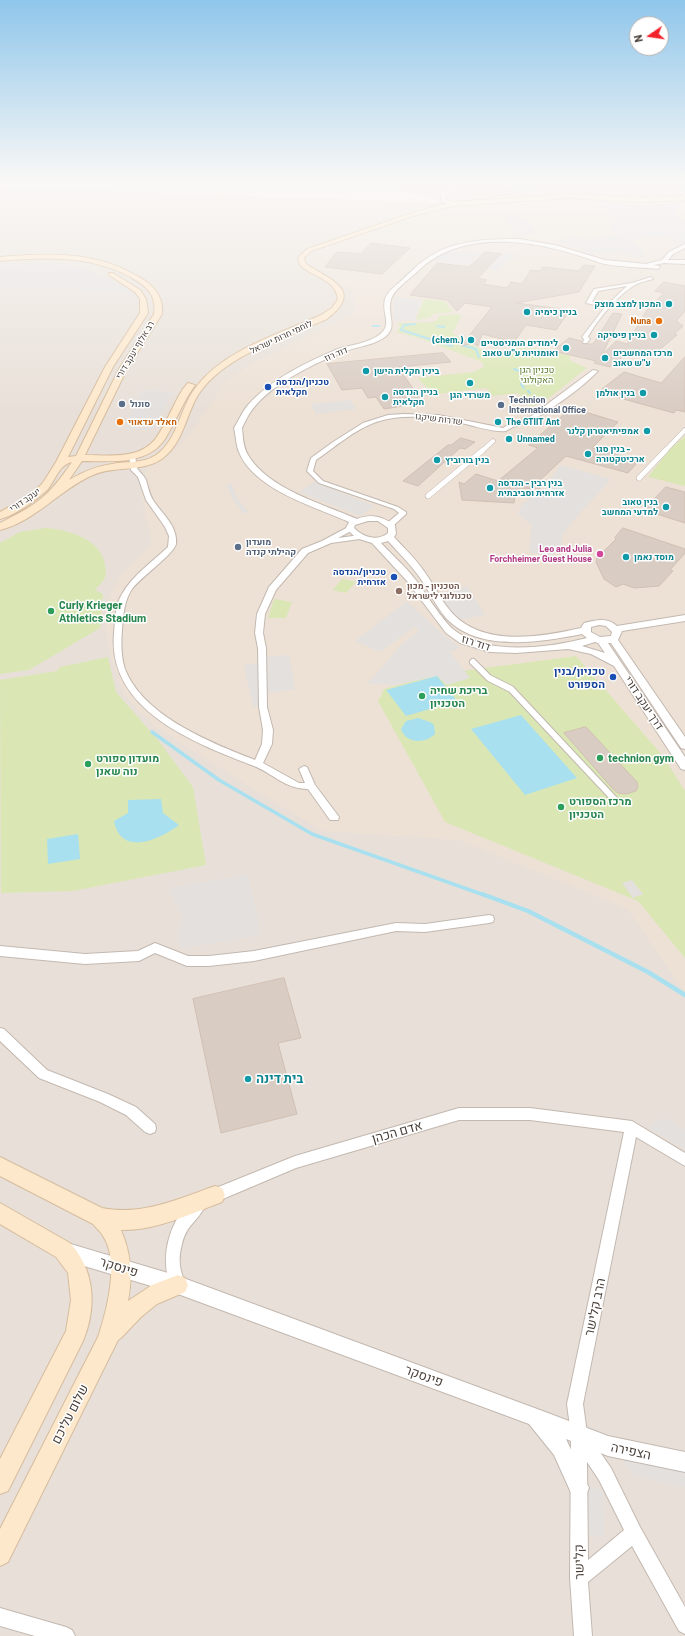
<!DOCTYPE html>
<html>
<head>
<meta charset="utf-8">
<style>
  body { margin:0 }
  #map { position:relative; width:685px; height:1636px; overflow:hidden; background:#f5efea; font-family:Barlow,sans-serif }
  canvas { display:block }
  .north { position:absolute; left:629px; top:16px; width:40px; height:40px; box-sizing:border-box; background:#fff; border:1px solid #b6b2af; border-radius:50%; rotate:257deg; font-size:11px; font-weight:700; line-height:16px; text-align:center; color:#493f38 }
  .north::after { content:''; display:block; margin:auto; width:14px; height:18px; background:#f4222b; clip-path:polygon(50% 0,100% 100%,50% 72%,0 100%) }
</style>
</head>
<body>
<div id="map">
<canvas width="685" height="1636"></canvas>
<div class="north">N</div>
</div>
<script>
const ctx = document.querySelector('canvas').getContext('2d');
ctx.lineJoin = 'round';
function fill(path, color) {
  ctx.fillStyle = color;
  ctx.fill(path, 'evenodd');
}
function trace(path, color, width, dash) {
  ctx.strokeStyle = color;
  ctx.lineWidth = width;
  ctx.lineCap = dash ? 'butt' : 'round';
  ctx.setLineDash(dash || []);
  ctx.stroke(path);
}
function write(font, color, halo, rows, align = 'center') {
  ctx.font = font + ' Barlow,Heebo,sans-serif';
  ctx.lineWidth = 3;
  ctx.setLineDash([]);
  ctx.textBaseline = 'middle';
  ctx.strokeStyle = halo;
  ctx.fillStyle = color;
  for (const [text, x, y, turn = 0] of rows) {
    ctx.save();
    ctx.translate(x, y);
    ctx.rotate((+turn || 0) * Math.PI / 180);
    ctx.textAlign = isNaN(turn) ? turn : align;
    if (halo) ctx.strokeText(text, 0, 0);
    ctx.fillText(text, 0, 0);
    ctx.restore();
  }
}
const residential = new Path2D(`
  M 398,183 L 685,183 L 685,203 L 635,201 L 685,205 L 685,1636 L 0,1636 L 0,187 L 448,203 L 397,190 Z`);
const education = new Path2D(`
  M 545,200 L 685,203 L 685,993 L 628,909 L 459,840 L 322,831 L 236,778 L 156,727 L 138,710 L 124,694 L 114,668 L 105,628 L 105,605 L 120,577 L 133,562 L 151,546 L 150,530 L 146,520 L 141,491 L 147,467 L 165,458 L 190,434 L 225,382 L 247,367 L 354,313 L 354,294 L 331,273 L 316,264 L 313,256 L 335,242 L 449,204 Z`);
const green = new Path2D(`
  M 424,299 L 444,301 L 453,312 L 433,314 L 429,318 L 416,320 Z
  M 460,314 L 461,317 L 452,333 L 489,354 L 520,348 L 543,349 L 571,356 L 569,360 L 587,368 L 541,404 L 529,406 L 518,393 L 493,396 L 486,388 L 436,394 L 423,384 L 418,378 L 473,372 L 484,367 L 482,362 L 422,339 L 396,332 L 400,327 L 398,323 L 433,322 L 438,319 L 438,316 Z
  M 685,436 L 685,486 L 648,477 L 670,449 Z
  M 46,528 C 68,530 98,538 104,561 C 108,577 106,579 95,590 L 103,594 L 100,628 L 29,670 L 0,674 L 0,543 L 20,532 Z
  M 342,579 L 356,582 L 346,593 L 333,590 Z
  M 274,599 L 292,602 L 286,618 L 268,618 Z
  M 576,656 L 663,756 L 685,791 L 685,958 L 638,901 L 445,822 L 378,701 L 384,689 L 440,674 Z
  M 108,657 L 116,692 L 158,740 L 193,787 L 206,865 L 73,891 L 1,893 L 0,680 L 57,671 L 60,667 Z`);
const parking = new Path2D(`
  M 603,202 L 643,206 L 680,203 L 674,213 L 680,220 L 685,220 L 685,242 L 681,244 L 669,240 L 672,237 L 630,239 L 644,253 L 641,253 L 645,257 L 631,258 L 626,253 L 592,254 L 557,241 L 575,237 L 580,239 L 602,238 L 621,234 L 614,232 L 608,224 L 622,221 L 609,217 L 609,209 L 603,208 Z
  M 510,215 L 526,219 L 538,233 L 519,235 L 504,220 Z
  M 464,251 L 480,253 L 471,262 L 490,265 L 503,253 L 518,255 L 497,271 L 467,265 L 430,261 L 444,253 Z
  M 40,263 L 77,266 L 93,271 L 126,287 L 134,295 L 62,288 L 0,289 L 0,266 Z
  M 394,297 L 422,300 L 414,320 L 394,321 Z
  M 141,390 L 173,392 L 153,430 L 125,429 Z
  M 350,400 L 356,409 L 316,414 L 311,404 Z
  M 560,465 L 611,479 L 572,522 L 563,534 L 561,548 L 553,555 L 529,553 L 532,525 L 518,514 L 522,504 L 543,491 Z
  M 314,482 L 324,486 L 375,506 L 360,516 L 299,492 Z
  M 231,483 L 238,499 L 249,513 L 243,513 L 233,499 L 226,484 Z
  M 467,586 L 485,615 L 458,620 L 441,597 Z
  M 407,601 L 442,634 L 459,646 L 458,649 L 450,652 L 470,678 L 447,685 L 437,676 L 396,685 L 367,684 L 402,644 L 418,632 L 416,626 L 380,652 L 355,641 Z
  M 289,655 L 295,689 L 265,694 L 264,657 Z
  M 259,663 L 260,705 L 253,707 L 244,665 Z
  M 248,875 L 261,935 L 183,948 L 177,939 L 183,918 L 169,888 Z
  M 632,880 L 643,894 L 633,898 L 622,883 Z
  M 664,1118 L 685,1130 L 685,1150 L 647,1127 Z
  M 619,1454 L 685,1470 L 685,1487 L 632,1474 Z
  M 587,1485 L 603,1492 L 604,1538 L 589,1535 Z`);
const water = new Path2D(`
  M 437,676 L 457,701 L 406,716 L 386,690 Z
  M 521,715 L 577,778 L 525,795 L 471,729 Z
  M 418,718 L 430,722 L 434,725 L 435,734 C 425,744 406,744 401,729 L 406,721 Z
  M 161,799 L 163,813 L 179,825 C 159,840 121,857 114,821 L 128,813 L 128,800 Z
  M 78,834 L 80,859 L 48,864 L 47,839 Z`);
const streamFar2 = new Path2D(`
  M 415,324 L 404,325 L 401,330 L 452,346
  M 373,326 L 379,326
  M 437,326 L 444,327
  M 461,345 L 476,349 L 479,357
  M 514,369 L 526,373
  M 524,388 L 521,384 L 533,378 L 532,377
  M 528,391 L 530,393`);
const streamFar1 = new Path2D(`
  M 152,732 L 219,780 L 312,834 L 484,895`);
const stream = new Path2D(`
  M 482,894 L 528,911 L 648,972 L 685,995`);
const building = new Path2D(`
  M 371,243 L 410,248 L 382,274 L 325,267 L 337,252 L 361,254 Z
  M 485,252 L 501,254 L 478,278 L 487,280 L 483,284 L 507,288 L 511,282 L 522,284 L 531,270 L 540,271 L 543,267 L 579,271 L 584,265 L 595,266 L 579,292 L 516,303 L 570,310 L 556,330 L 526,325 L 514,342 L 482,334 L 478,346 L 473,343 L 461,346 L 492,307 L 465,303 L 457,311 L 447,300 L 410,295 L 437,263 L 469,267 Z
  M 664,282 L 685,286 L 685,311 L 676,321 L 683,326 L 674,334 L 677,335 L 652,356 L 630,351 L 610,367 L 594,363 L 596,361 L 553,351 L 569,338 L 582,341 L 583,344 L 593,344 L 613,313 L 622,314 L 602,355 L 616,341 L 627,344 L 647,310 L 664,293 L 655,291 Z
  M 443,353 L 451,362 L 398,367 L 423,403 L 384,409 L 376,397 L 368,398 L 362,388 L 342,390 L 327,364 Z
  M 685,357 L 685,412 L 676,410 L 674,413 L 598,392 L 624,372 L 661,383 Z
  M 572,408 L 618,422 L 592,448 L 636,460 L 634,463 L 636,464 L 628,473 L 566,456 L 538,482 L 540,489 L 520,488 L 515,496 L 514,503 L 462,500 L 459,482 L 464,484 L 476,474 L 498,481 L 538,448 L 529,445 Z
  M 461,438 L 475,442 L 465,449 L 460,448 L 418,486 L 403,481 L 448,445 L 451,445 Z
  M 666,487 L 685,492 L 685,523 L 644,510 Z
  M 623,528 L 685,549 L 685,553 L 670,570 L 673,571 L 659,586 L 634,588 L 623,584 L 616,587 L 604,579 L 596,562 L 598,554 L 600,555 L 616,539 L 615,538 Z
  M 586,727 L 637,782 L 638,787 L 636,791 L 626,794 L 618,793 L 613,789 L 564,733 Z
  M 284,978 L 301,1038 L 278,1043 L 297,1114 L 221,1133 L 193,999 Z`);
const pedestrianFar2 = new Path2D(`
  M 482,451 L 493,441
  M 665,451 L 685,430`);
const pedestrianFar1 = new Path2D(`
  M 639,478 L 666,450
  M 428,496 L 483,450`);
const pedestrian = new Path2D(`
  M 473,662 L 489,678 L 511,689 L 615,800`);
const minor = new Path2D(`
  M 464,183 L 481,183 L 458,186 L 456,185 Z
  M 537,183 L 601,183 L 539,185 L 522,191 L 498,195 L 496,194 L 521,189 Z
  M 651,277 L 653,279 C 647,281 640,282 635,285 C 618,295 597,320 588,337 L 590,339 L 587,343 L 583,343 L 584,339 L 582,337 L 605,307 L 586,303 L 594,289 L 632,283 ZM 627,286 L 607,305 L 592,302 L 598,291 Z
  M 593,370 L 598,371 C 583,387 551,410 532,420 C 523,425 514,425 506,431 C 495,433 470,425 458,422 C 432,417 402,413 376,422 C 354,430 335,447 316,460 L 313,471 L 323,481 L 398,507 L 406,512 L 406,514 L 393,526 L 386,524 L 399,513 L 394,509 L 319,483 L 307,471 L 311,458 L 333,442 L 363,423 L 388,415 L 404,414 L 438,415 L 503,428 L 509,424 L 530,417 Z
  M 132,454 L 135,456 C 136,460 136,465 137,468 C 139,472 144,475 146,480 C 148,487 149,493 153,500 C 162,514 178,526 176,544 C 175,553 140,578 132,589 C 124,601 123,616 122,630 C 121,643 121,657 125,669 C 143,715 207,741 250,758 L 255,760 L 262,744 L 263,730 L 259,707 L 258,648 L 255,633 L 257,614 L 269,587 L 302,549 L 322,541 L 350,526 L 353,526 L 353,530 L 338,538 L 360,535 L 364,537 L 360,539 L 331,543 L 308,553 L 276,590 L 265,614 L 263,633 L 266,648 L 267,707 L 273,730 L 272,744 L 263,763 L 299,783 L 305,783 L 299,769 L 304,766 L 307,767 L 315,785 L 339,817 L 338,820 L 330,820 L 308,789 C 285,789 274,774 254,766 C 194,743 107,710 114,633 C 115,621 115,605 122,594 C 133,575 152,562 168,547 L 169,536 L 165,527 L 146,500 L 138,477 L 131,470 L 129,456 Z
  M 489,915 L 493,916 L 494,919 L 493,922 L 489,923 L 425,932 L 396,931 L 254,961 L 209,966 L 187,966 L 155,953 L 139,961 L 85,964 L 0,956 L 0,946 L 85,954 L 138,951 L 155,943 L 188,956 L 209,956 L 254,951 L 396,923 L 425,924 Z
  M 0,1028 L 4,1029 L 47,1070 L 108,1094 L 136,1107 L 155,1124 L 156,1128 L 155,1132 L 150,1134 L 145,1132 L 126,1115 L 100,1102 L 39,1078 L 0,1041 Z
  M 459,1108 L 530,1108 L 632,1121 L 685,1153 L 685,1166 L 636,1137 L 583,1404 L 587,1433 L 611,1468 L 640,1527 L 685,1607 L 685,1634 L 679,1631 L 632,1546 L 588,1582 L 592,1636 L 574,1636 L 570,1578 L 571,1435 L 567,1404 L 624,1132 L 530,1120 L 459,1120 L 296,1168 L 211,1204 L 206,1202 L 204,1197 L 206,1192 L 295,1156 ZM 587,1462 L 599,1480 L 624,1530 L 588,1560 Z
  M 198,1199 L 203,1201 L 205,1206 C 199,1220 186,1225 182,1244 C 180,1251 179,1258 180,1266 C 181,1274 186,1282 183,1290 L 178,1292 L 173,1290 C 169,1281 166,1273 166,1263 C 165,1241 176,1208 198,1199 Z
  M 0,1608 L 66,1627 L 72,1630 L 75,1636 L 35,1636 L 0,1626 Z`);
const tertiary = new Path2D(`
  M 456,183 L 461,183 L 445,195 L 446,200 L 454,203 L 454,205 L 442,202 L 440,194 Z
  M 679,191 L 685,193 L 685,196 L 679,193 Z
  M 519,239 L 555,245 L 605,260 L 646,264 L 662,260 L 669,252 L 685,244 L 685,248 L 673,254 L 668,260 L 685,260 L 685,264 L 664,263 L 653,265 L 660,266 L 658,269 C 644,267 610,267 598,262 C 544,242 465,225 418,271 C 410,279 395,288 391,299 C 386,317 402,330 378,341 C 368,346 356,347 346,351 C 316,362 271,384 252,410 C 248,415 245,422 242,428 C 243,437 243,447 248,455 C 268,489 323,504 357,519 C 372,513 382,517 395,525 L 396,534 L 394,537 C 405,549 417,560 426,574 C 435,587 442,602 453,614 C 485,647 541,637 581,628 L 584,623 C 596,620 607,617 617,626 L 685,615 L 685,621 L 622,631 L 618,640 L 685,737 L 685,749 L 681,748 L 611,643 L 608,643 L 685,757 L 685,770 L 681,769 L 614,666 L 591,654 L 568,649 L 516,653 L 490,652 L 460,643 L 446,633 L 407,581 L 372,543 L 356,538 L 346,528 L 349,522 C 316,507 254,490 239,452 C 236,445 236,436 234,428 C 239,420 242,412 248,405 C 271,379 307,362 338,349 C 350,345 364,344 376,337 C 395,326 381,315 385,299 C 388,290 397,285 403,279 C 411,272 417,265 426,259 C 452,240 488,239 519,239 ZM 368,521 L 378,521 L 388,528 L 388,533 C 377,542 363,537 354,528 L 355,525 ZM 388,541 C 398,552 409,563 418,575 C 428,589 435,605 446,618 C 478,653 542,642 582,634 L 587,638 C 548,648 487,656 454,630 C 442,620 425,592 415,579 C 405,566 392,555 381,543 ZM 599,625 L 606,626 L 612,632 L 611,636 L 600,637 L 591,632 L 591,627 ZM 595,642 L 598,643 L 605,653 L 582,646 Z
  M 64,1242 L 178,1276 L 548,1413 L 608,1436 L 685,1452 L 685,1472 L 608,1456 L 566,1439 L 589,1488 L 586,1495 L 579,1498 L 572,1495 L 554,1455 L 529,1424 L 178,1294 L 64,1260 L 58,1257 L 55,1251 L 58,1245 Z`);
const secondary = new Path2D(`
  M 569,194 L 643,198 L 685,196 L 685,200 L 643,202 L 569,198 L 452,206 L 413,216 L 311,251 L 304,258 L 306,264 C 330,280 365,290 327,319 C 286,337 223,356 198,395 C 186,415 183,443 163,458 C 144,473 115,465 93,475 C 60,489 36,521 0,530 L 0,523 C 38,504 48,497 72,462 C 59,465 56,479 48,489 C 38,499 14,516 0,519 L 0,512 L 25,498 L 41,485 L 46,478 L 56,462 L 105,367 L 140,313 L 140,299 L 135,292 L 109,275 L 109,273 L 113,273 L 140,290 L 146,299 L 148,313 L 113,367 L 68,457 L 76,456 L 119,369 L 154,314 C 157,296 147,286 132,278 C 92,255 45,257 0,261 L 0,257 C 47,253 95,251 137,276 C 152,284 164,295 162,314 L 127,369 L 85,455 C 109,455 140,460 156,438 C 167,423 173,404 183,389 L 188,383 L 195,385 C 183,402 176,421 165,439 C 147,466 109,461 82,461 L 69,480 C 83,472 96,466 112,464 C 126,461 143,464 156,455 C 178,440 180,407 196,387 C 225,349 280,334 321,315 L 332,308 L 338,299 C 335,278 313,278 300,265 L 298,258 L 307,249 L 409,214 L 452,202 Z
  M 0,1157 L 102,1208 C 142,1216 178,1199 215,1186 L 222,1188 L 225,1195 L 222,1202 C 190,1214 155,1231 121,1230 C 131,1253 133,1276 128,1301 L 152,1285 L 178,1275 L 185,1278 L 188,1285 L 185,1292 L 157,1304 L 141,1317 L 121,1338 L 118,1340 L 8,1562 L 0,1566 L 0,1529 L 98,1337 C 107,1310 120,1261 103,1236 C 101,1232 96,1228 93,1224 L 0,1176 Z
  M 0,1203 L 70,1243 C 95,1270 97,1308 83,1341 L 8,1491 L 0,1494 L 0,1459 L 66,1331 L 71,1300 L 68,1273 L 56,1257 L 0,1224 Z`);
const markers = [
  [669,304,4,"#0f9aa8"],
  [527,312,4,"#0f9aa8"],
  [659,321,4,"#e8710a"],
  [654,335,4,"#0f9aa8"],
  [471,340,4,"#0f9aa8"],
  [566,348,4,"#0f9aa8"],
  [605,358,4,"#0f9aa8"],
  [366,371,4,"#0f9aa8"],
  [470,383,4,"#0f9aa8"],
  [268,387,4,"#1a4fb4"],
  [643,393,4,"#0f9aa8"],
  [385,397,4,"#0f9aa8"],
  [122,404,4,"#5c6f8a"],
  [501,405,4,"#5c6f8a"],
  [120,422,4,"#e8710a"],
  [498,422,4,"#0f9aa8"],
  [647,431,4,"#0f9aa8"],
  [509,439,4,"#0f9aa8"],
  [588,454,4,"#0f9aa8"],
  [437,460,4,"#0f9aa8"],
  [490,488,4,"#0f9aa8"],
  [666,507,4,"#0f9aa8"],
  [238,547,4,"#5c6f8a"],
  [600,554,4,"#d1479c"],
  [626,557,4,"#0f9aa8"],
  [394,577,4,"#1a4fb4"],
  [399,591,4,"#8d6e63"],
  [51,611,4,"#2e9e5b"],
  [613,677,4,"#1a4fb4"],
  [422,696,4,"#2e9e5b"],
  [600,758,4,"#2e9e5b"],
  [88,764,4,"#2e9e5b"],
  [561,807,4,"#2e9e5b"],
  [248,1079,4,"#0f9aa8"]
];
const farCulturenames = [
  ["המכון למצב מוצק",661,304,"right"],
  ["בניין כימיה",535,312],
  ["בניין פיסיקה",646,335,"right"],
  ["(chem.)",463,340,"right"],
  ["לימודים הומניסטיים",558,343,"right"],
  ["ואומנויות ע\"ש טאוב",558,353,"right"],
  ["מרכז המחשבים",613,353],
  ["ע\"ש טאוב",613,363],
  ["בינין חקלית הישן",374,371],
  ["בניין הנדסה",393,392],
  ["חקלאית",393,402],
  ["בנין אולמן",635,393,"right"],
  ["משרדי הגן",470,395,"center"],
  ["The GTIIT Ant",506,422],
  ["אמפיתיאטרון קלנר",639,431,"right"],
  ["Unnamed",517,439],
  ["בנין סגו -",596,449],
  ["ארכיטקטורה",596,459],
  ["בנין בורוביץ",445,460],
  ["בנין רבין - הנדסה",498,483],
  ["אזרחית וסביבתית",498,493],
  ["בנין טאוב",658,502,"right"],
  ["למדעי המחשב",658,512,"right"],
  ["מוסד נאמן",634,557]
];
const farFoodnames = [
  ["Nuna",651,321],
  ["חאלד עדאווי",128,422,"left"]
];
const farStreetnames = [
  ["לוחמי חרות ישראל",281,337,-25],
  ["רב אלוף יעקב דורי",135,350,-59],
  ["דוד רוז",336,354,-23],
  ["שדרות שיקגו",439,419,7],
  ["יעקב דורי",25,500,-34]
];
const farParknames = [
  ["טכניון הגן",537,370],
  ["האקולוגי",537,380]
];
const farTransitnames = [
  ["טכניון/הנדסה",276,382],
  ["חקלאית",276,392],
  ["טכניון/הנדסה",386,572,"right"],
  ["אזרחית",386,582,"right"]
];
const farServicenames = [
  ["Technion",509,400],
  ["International Office",509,410],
  ["סונול",130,404],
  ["מועדון",246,542],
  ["קהילתי קנדה",246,552]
];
const farHotelnames = [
  ["Leo and Julia",592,549],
  ["Forchheimer Guest House",592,559]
];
const farEducationnames = [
  ["הטכניון - מכון",407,586],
  ["טכנולוגי לישראל",407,596]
];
const leisureNames = [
  ["Curly Krieger",59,605],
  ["Athletics Stadium",59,618],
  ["בריכת שחיה",430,690],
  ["הטכניון",430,703],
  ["מועדון ספורט",96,758],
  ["נוה שאנן",96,771],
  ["technion gym",608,758],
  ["מרכז הספורט",569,801],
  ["הטכניון",569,814]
];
const streetNames = [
  ["דוד רוז",476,643,18],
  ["דרך יעקב דורי",644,703,57]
];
const transitNames = [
  ["טכניון/בנין",605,671],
  ["הספורט",605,684]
];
const nearCulturenames = [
  ["בית דינה",256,1079]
];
const nearStreetnames = [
  ["אדם הכהן",397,1132,-16],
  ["פינסקר",119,1267,17],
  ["הרב קלישר",595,1307,-78],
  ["פינסקר",424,1376,20],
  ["שלום עליכם",70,1414,-63],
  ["הצפירה",631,1451,12],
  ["קלישר",579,1562,-91]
];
fill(residential, '#e8e0d8');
fill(education, '#ede1d5');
fill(green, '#dae7b5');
fill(parking, '#e3e0de');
fill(water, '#a9e0ef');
trace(streamFar2, '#a9e0ef', 2);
trace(streamFar1, '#a9e0ef', 3.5);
trace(stream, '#a9e0ef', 4.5);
fill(building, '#d9ccc3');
trace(building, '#d1bfb3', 1);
trace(pedestrianFar2, '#c3b8b0', 5);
trace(pedestrianFar1, '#c3b8b0', 6);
trace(pedestrian, '#c3b8b0', 8);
trace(minor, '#c3b8b0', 2);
trace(tertiary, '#c3b8b0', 2);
trace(secondary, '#d6bc9e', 2);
trace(pedestrianFar2, '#fff', 4);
trace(pedestrianFar1, '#fff', 5);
trace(pedestrian, '#fff', 6);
fill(minor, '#fff');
fill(tertiary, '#fff');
fill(secondary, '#fde8cc');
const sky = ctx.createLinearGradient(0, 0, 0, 412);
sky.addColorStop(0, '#8fc6eb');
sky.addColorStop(0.44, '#faf8f6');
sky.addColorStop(1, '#faf8f600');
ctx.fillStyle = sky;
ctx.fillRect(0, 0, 685, 412);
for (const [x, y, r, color] of markers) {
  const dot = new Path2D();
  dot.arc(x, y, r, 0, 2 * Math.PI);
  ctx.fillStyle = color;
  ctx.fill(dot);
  trace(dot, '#fff', 1.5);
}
write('bold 9px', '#0d838f', '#fff', farCulturenames, 'left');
write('bold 9px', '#c56008', '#fff', farFoodnames, 'right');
write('9px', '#493f38', '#fff', farStreetnames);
write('9px', '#597a2c', '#fff', farParknames);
write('bold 9px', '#164399', '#fff', farTransitnames, 'left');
write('bold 9px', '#4e5e75', '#fff', farServicenames, 'left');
write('bold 9px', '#b23c85', '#fff', farHotelnames, 'right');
write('bold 9px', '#785e54', '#fff', farEducationnames, 'left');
write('bold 11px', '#27864d', '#fff', leisureNames, 'left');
write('11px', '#493f38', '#fff', streetNames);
write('bold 11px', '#164399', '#fff', transitNames, 'right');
write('bold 13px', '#0d838f', '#fff', nearCulturenames, 'left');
write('13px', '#493f38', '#fff', nearStreetnames);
</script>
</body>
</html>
